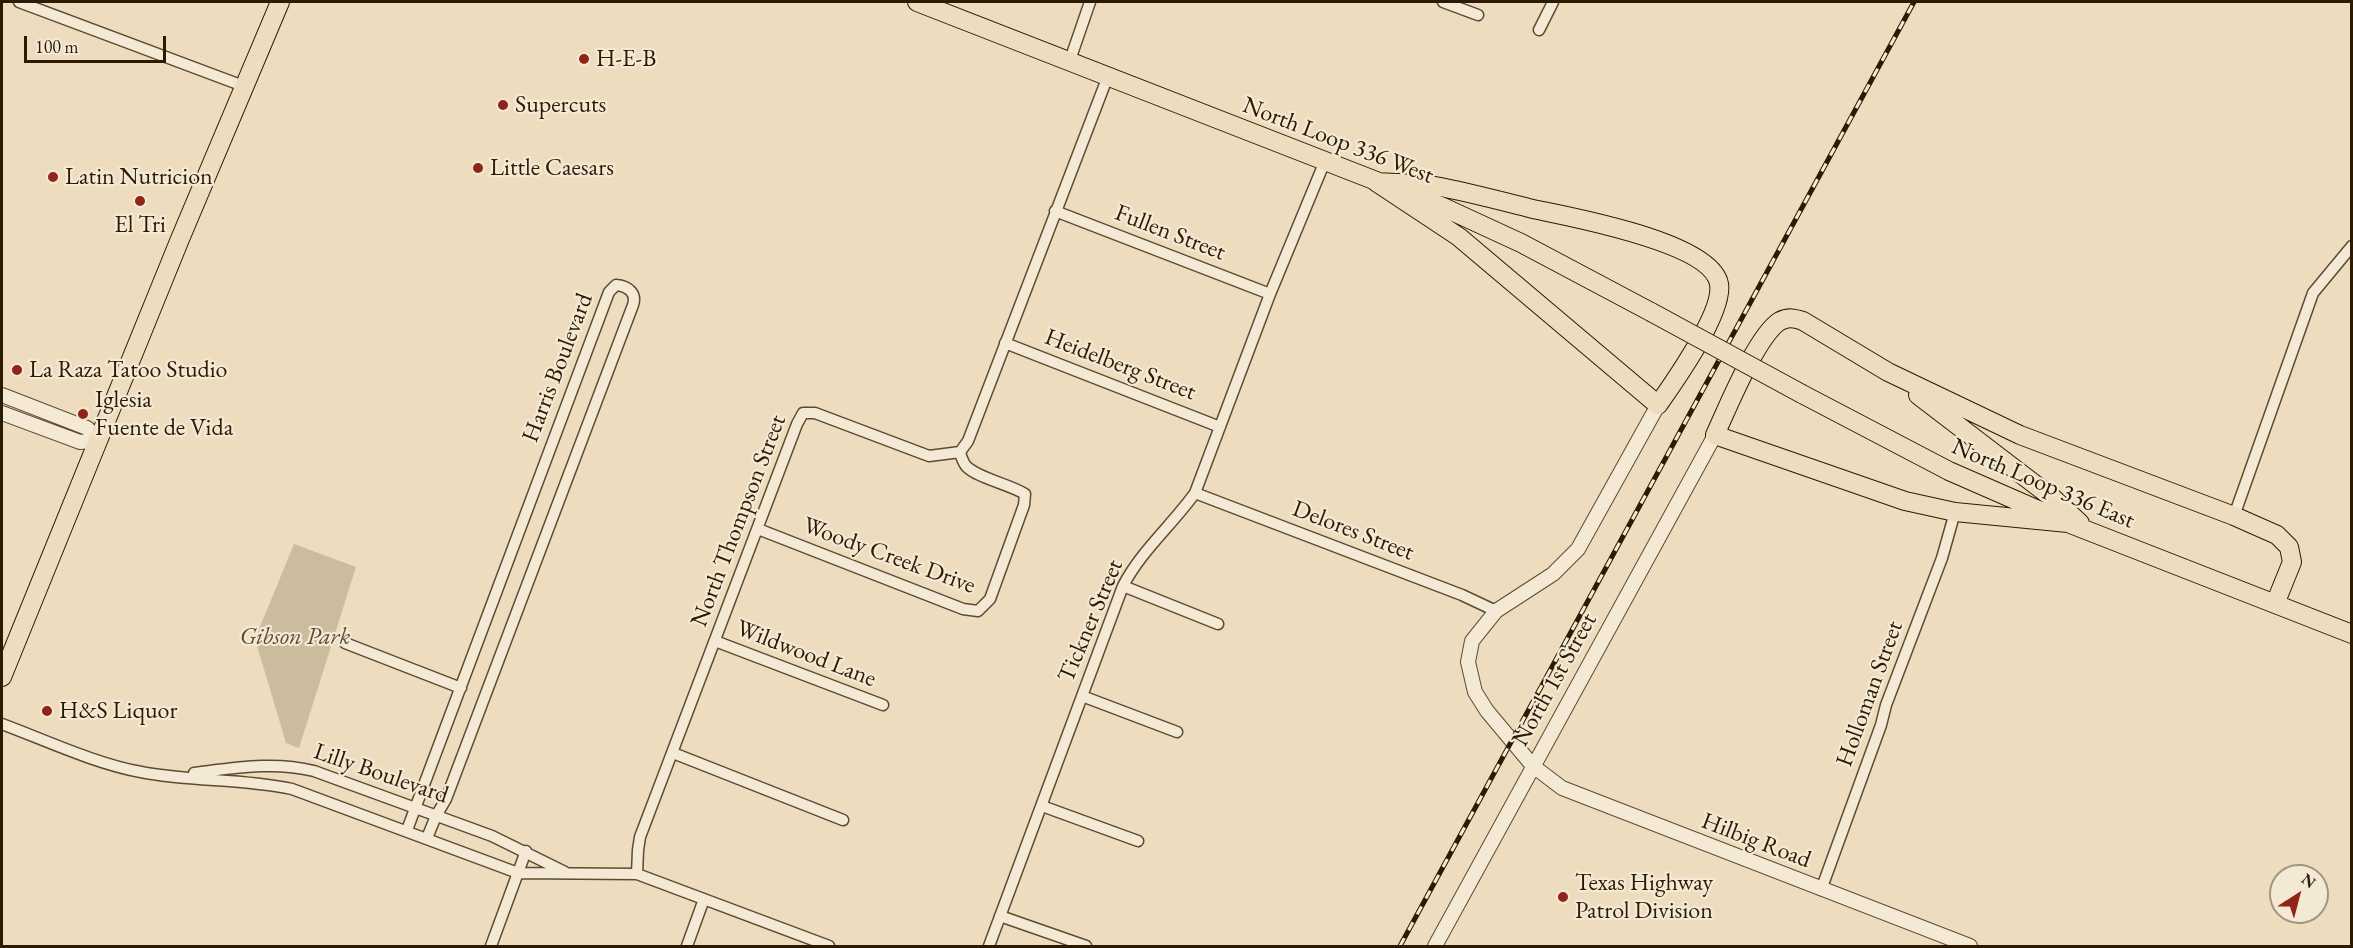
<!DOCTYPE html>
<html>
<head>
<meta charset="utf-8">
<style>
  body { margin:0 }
  #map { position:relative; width:2353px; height:948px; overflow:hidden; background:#edddbe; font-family:"EB Garamond",serif }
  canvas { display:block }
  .frame { position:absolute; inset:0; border:3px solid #2c1a02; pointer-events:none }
  .north { position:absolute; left:2269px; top:864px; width:60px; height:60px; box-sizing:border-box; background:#f3e9d5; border:2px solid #a39681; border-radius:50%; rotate:36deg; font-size:16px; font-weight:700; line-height:24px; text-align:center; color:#2c1a02 }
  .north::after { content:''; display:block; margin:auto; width:21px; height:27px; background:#8f2418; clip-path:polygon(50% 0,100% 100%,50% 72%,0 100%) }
  .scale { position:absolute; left:24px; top:36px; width:142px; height:27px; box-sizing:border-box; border:3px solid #2c1a02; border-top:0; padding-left:8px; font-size:18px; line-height:21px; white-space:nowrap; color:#2c1a02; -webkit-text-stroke:4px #f3e9d5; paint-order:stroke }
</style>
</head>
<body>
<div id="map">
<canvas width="2353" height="948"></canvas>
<div class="frame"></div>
<div class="north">N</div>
<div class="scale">100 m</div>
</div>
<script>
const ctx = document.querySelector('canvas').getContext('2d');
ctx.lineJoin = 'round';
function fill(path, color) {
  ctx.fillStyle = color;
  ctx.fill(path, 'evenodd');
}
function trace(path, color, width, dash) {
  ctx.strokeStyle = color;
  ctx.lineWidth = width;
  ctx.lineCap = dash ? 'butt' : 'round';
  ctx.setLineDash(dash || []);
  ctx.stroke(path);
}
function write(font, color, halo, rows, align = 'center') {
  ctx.font = font + ' "EB Garamond",serif';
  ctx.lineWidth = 4.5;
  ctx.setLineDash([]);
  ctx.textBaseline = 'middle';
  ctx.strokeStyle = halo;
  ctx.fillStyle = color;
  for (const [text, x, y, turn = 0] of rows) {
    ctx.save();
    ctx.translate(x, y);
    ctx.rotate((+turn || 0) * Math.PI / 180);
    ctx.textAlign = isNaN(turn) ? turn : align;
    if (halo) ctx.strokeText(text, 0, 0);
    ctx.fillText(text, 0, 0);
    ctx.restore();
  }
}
const green = new Path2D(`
  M 294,544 L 356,567 L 299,748 L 286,743 L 255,639 Z`);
const minor = new Path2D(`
  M 19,2 L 246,87
  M 1443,2 L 1478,15
  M 1539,30 L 1553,2
  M 1070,60 L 1090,2
  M 1055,211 L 1270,294
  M 1005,343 L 1220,427
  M 1195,493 L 1462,595 L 1496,611
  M 2234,516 L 2313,293 L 2352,246
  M 758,529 L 963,609 L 978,611 L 990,599 L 1024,505 L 1025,494 C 1009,484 977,478 966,466 C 963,462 961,456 960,452
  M 1123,586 L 1218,624
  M 715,641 L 883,705
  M 345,643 L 461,688
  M 1082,696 L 1177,732
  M 2,724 C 45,740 96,764 141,772 C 191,782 242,778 292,789 L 518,873 L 637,874 L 829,946
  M 673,753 L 843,820
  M 194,773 C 235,768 274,761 314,771 L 492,836 L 565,872
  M 1042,806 L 1138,841
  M 407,830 L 609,292 L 616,285 C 628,286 637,293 633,305 L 446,799 L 436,816 L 427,838
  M 637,874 L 638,850 L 640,837 L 797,424 L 803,413 L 815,413 L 929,456 L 960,452 L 968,441 L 1108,76
  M 1821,890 L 1881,725 L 1886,705 L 1942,558 L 1955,512
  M 1000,916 L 1086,946
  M 491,946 L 526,851
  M 687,946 L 704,899
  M 989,946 L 1123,586 C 1141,551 1172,525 1195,493 L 1270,294 L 1325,161`);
const tertiary = new Path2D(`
  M 2,395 L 87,428 L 99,440
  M 1658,405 L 1578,549 L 1553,574 L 1496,611 L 1472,641 L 1468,662 L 1475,692 L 1487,711 L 1533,766 L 1562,788 L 1970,946
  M 2,413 L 80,442 L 99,440
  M 1435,946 L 1715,435`);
const primary = new Path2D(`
  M 917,2 L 1443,207 L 1521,243 L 1651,312
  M 1376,182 C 1395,183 1416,183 1435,186 C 1468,192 1501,201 1533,209 C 1570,217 1712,242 1719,284 C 1724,312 1674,382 1658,405 L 1459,237 Z
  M 1802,394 L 1949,471 L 2068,523 L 2352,634
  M 1918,395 L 2054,499 L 2080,523
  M 2068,523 L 1955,512 L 1905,501 L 1715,435 C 1727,409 1757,335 1780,321 C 1788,317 1794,318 1803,321 L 1888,372 L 2020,435 L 2234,516 L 2277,535 L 2289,547 L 2292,562 L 2275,604
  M 2,677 L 180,239 L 280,2`);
const rail = new Path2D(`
  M 1400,946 L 1914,2`);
const primaryBridge = new Path2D(`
  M 1651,312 L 1802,394`);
const markers = [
  [584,59,6,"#8f2418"],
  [503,105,6,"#8f2418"],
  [478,168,6,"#8f2418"],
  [53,177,6,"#8f2418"],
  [140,201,6,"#8f2418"],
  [17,370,6,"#8f2418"],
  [83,414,6,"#8f2418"],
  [47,711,6,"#8f2418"],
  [1563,897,6,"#8f2418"]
];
const poiNames = [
  ["H-E-B",596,59],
  ["Supercuts",515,105],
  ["Little Caesars",490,168],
  ["Latin Nutricion",65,177],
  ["El Tri",140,225,"center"],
  ["La Raza Tatoo Studio",29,370],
  ["Iglesia",95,400],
  ["Fuente de Vida",95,428],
  ["H&S Liquor",59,711],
  ["Texas Highway",1575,883],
  ["Patrol Division",1575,911]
];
const streetNames = [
  ["North Loop 336 West",1338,141,21],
  ["Fullen Street",1170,233,21],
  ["Heidelberg Street",1120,365,21],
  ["Harris Boulevard",558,368,-69],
  ["North Loop 336 East",2043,484,23],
  ["North Thompson Street",739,521,-69],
  ["Delores Street",1353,531,21],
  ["Woody Creek Drive",889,556,20],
  ["Tickner Street",1091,621,-67],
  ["Wildwood Lane",806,654,21],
  ["North 1st Street",1555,680,-61],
  ["Holloman Street",1870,694,-70],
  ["Lilly Boulevard",381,774,19],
  ["Hilbig Road",1756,841,21]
];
const parkNames = [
  ["Gibson Park",295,637]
];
fill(green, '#ccbc9e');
trace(minor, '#5c4b31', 13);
trace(tertiary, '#5c4b31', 16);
trace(primary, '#2c1a02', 20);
trace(minor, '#f3e9d5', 10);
trace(tertiary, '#f3e9d5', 14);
trace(primary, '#edddbe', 18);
trace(rail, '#2c1a02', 5);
trace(rail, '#f3e9d5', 3, [9]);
trace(primaryBridge, '#2c1a02', 20, []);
trace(primaryBridge, '#edddbe', 18);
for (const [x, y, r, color] of markers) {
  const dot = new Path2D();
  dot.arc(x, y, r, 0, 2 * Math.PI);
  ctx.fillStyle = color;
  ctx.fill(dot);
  trace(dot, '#f3e9d5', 2);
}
write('24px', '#2c1a02', '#f3e9d5', poiNames, 'left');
write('24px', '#2c1a02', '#f3e9d5', streetNames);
write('italic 24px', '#5c4b31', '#f3e9d5', parkNames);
</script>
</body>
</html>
